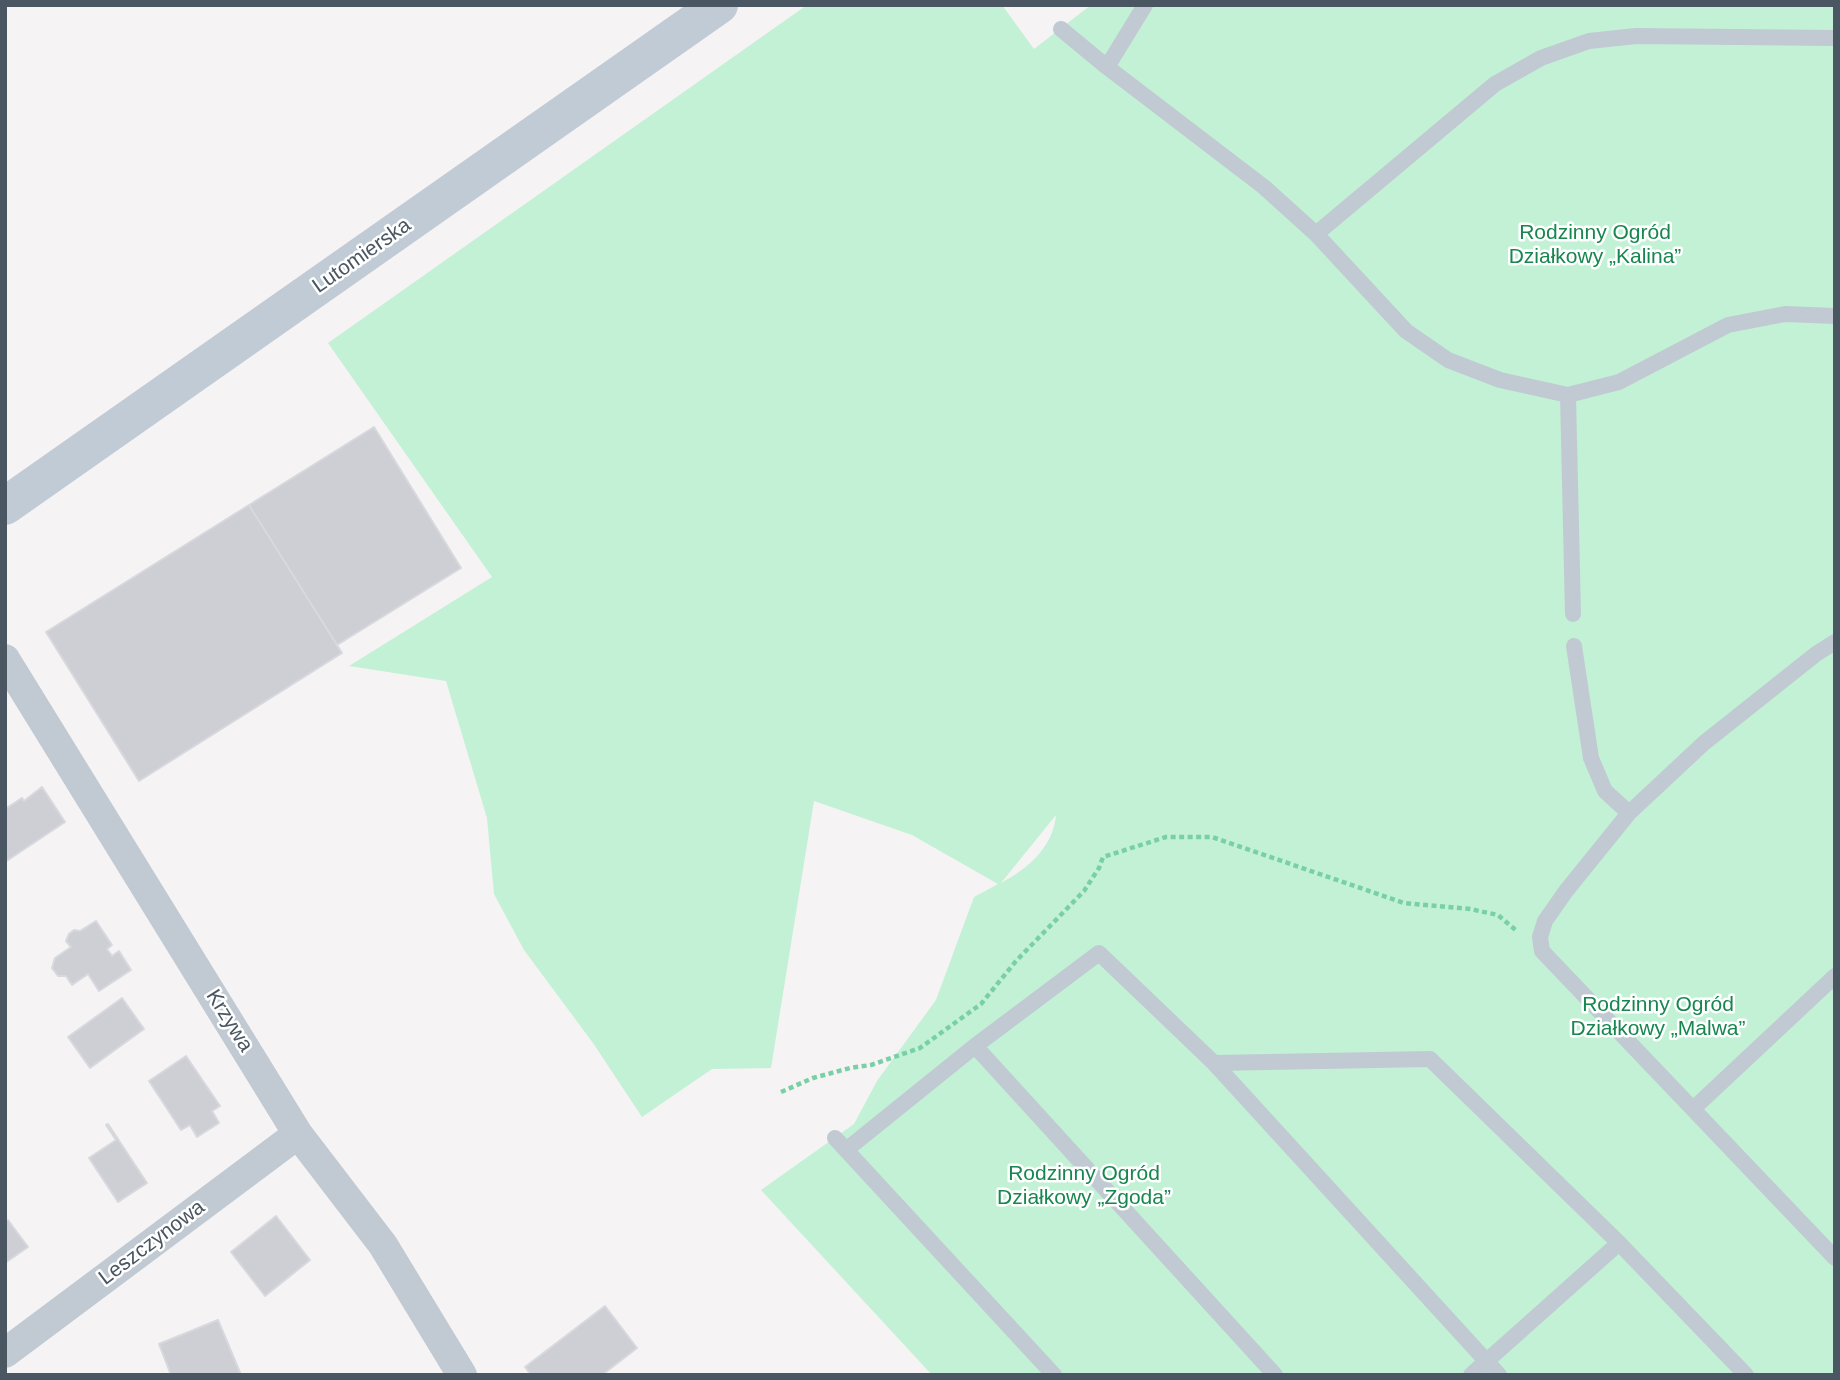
<!DOCTYPE html>
<html>
<head>
<meta charset="utf-8">
<style>
  body { margin:0 }
  #map { position:relative; width:1840px; height:1380px; overflow:hidden; background:#f5f3f3; font-family:Arial,sans-serif }
  canvas { display:block }
  .frame { position:absolute; inset:0; border:7px solid #4a5661; pointer-events:none }
</style>
</head>
<body>
<div id="map">
<canvas width="1840" height="1380"></canvas>
<div class="frame"></div>
</div>
<script>
const ctx = document.querySelector('canvas').getContext('2d');
ctx.lineJoin = 'round';
function fill(path, color) {
  ctx.fillStyle = color;
  ctx.fill(path, 'evenodd');
}
function trace(path, color, width, dash) {
  ctx.strokeStyle = color;
  ctx.lineWidth = width;
  ctx.lineCap = dash ? 'butt' : 'round';
  ctx.setLineDash(dash || []);
  ctx.stroke(path);
}
function write(font, color, halo, rows, align = 'center') {
  ctx.font = font + ' Arial,sans-serif';
  ctx.lineWidth = 5;
  ctx.setLineDash([]);
  ctx.textBaseline = 'middle';
  ctx.strokeStyle = halo;
  ctx.fillStyle = color;
  for (const [text, x, y, turn = 0] of rows) {
    ctx.save();
    ctx.translate(x, y);
    ctx.rotate((+turn || 0) * Math.PI / 180);
    ctx.textAlign = isNaN(turn) ? turn : align;
    if (halo) ctx.strokeText(text, 0, 0);
    ctx.fillText(text, 0, 0);
    ctx.restore();
  }
}
const green = new Path2D(`
  M 807,5 L 1002,5 L 1034,49 L 1091,5 L 1835,5 L 1835,1375 L 932,1375 L 761,1190 L 854,1124 L 877,1081 L 936,1000 L 974,897 L 998,884 L 912,835 L 814,801 L 771,1068 L 712,1069 L 642,1117 L 593,1043 L 524,950 L 494,894 L 487,818 L 446,681 L 349,666 L 492,577 L 328,343 ZM 1056,815 C 1053,847 1029,868 1001,883 Z`);
const building = new Path2D(`
  M 374,427 L 461,568 L 337,645 L 249,505 Z
  M 249,505 L 342,653 L 139,781 L 46,632 Z
  M 42,787 L 65,822 L 5,862 L 5,809 L 22,798 L 24,801 Z
  M 96,921 L 112,945 L 107,949 L 112,956 L 119,951 L 131,970 L 99,991 L 88,974 L 72,985 L 66,976 L 58,976 L 52,968 L 55,958 L 71,947 L 66,941 L 69,934 L 74,930 L 80,931 Z
  M 122,998 L 144,1029 L 90,1068 L 68,1037 Z
  M 186,1056 L 220,1106 L 212,1111 L 219,1123 L 197,1137 L 190,1125 L 181,1130 L 149,1081 Z
  M 108,1124 L 147,1183 L 118,1202 L 89,1158 L 116,1140 L 106,1125 Z
  M 276,1216 L 310,1260 L 265,1296 L 231,1252 Z
  M 8,1220 L 28,1247 L 5,1263 L 5,1222 Z
  M 605,1306 L 637,1348 L 602,1375 L 531,1375 L 525,1367 Z
  M 218,1320 L 241,1375 L 171,1375 L 159,1344 Z`);
const path = new Path2D(`
  M 781,1092 L 813,1078 L 850,1068 L 871,1065 L 920,1048 L 981,1004 L 1016,961 L 1084,891 L 1099,868 L 1103,857 L 1166,837 L 1212,837 L 1404,903 L 1470,909 L 1498,915 L 1518,932`);
const service = new Path2D(`
  M 1061,29 L 1107,67 L 1264,187 L 1316,234 L 1406,331 L 1448,360 L 1500,380 L 1568,395 L 1619,382 L 1728,325 L 1785,314 L 1835,316
  M 1107,67 L 1145,5
  M 1316,234 L 1495,84 L 1541,58 L 1589,41 L 1636,36 L 1835,38
  M 1568,395 L 1573,614
  M 1835,642 L 1816,654 L 1704,743 L 1629,813 L 1566,891 L 1545,921 L 1540,937 L 1542,951 L 1835,1258
  M 1574,646 L 1591,758 L 1605,791 L 1629,813
  M 975,1046 L 1275,1375
  M 1214,1063 L 1499,1375
  M 1693,1109 L 1835,976
  M 835,1138 L 1054,1375
  M 846,1150 L 975,1046 L 1099,953 L 1214,1063 L 1430,1059 L 1619,1243 L 1746,1375
  M 1471,1375 L 1619,1243`);
const minor = new Path2D(`
  M 5,659 L 298,1134 L 383,1245 L 462,1375
  M 5,1353 L 298,1134`);
const secondary = new Path2D(`
  M 5,506 L 719,5`);
const parkNames = [
  ["Rodzinny Ogród",1595,233],
  ["Działkowy „Kalina”",1595,257],
  ["Rodzinny Ogród",1658,1005],
  ["Działkowy „Malwa”",1658,1029],
  ["Rodzinny Ogród",1084,1174],
  ["Działkowy „Zgoda”",1084,1198]
];
const streetNames = [
  ["Lutomierska",362,256,-35],
  ["Krzywa",229,1021,58],
  ["Leszczynowa",152,1243,-37]
];
fill(green, '#c3f1d5');
fill(building, '#cdcfd5');
trace(building, '#d7d9de', 2);
trace(path, '#7ad0a6', 4.5, [5, 3.5]);
trace(service, '#c1cad2', 16);
trace(minor, '#c1cad2', 30);
trace(secondary, '#c1cbd6', 38);
write('21px', '#17864f', '#fff', parkNames);
write('21px', '#4a5661', '#fff', streetNames);
</script>
</body>
</html>
